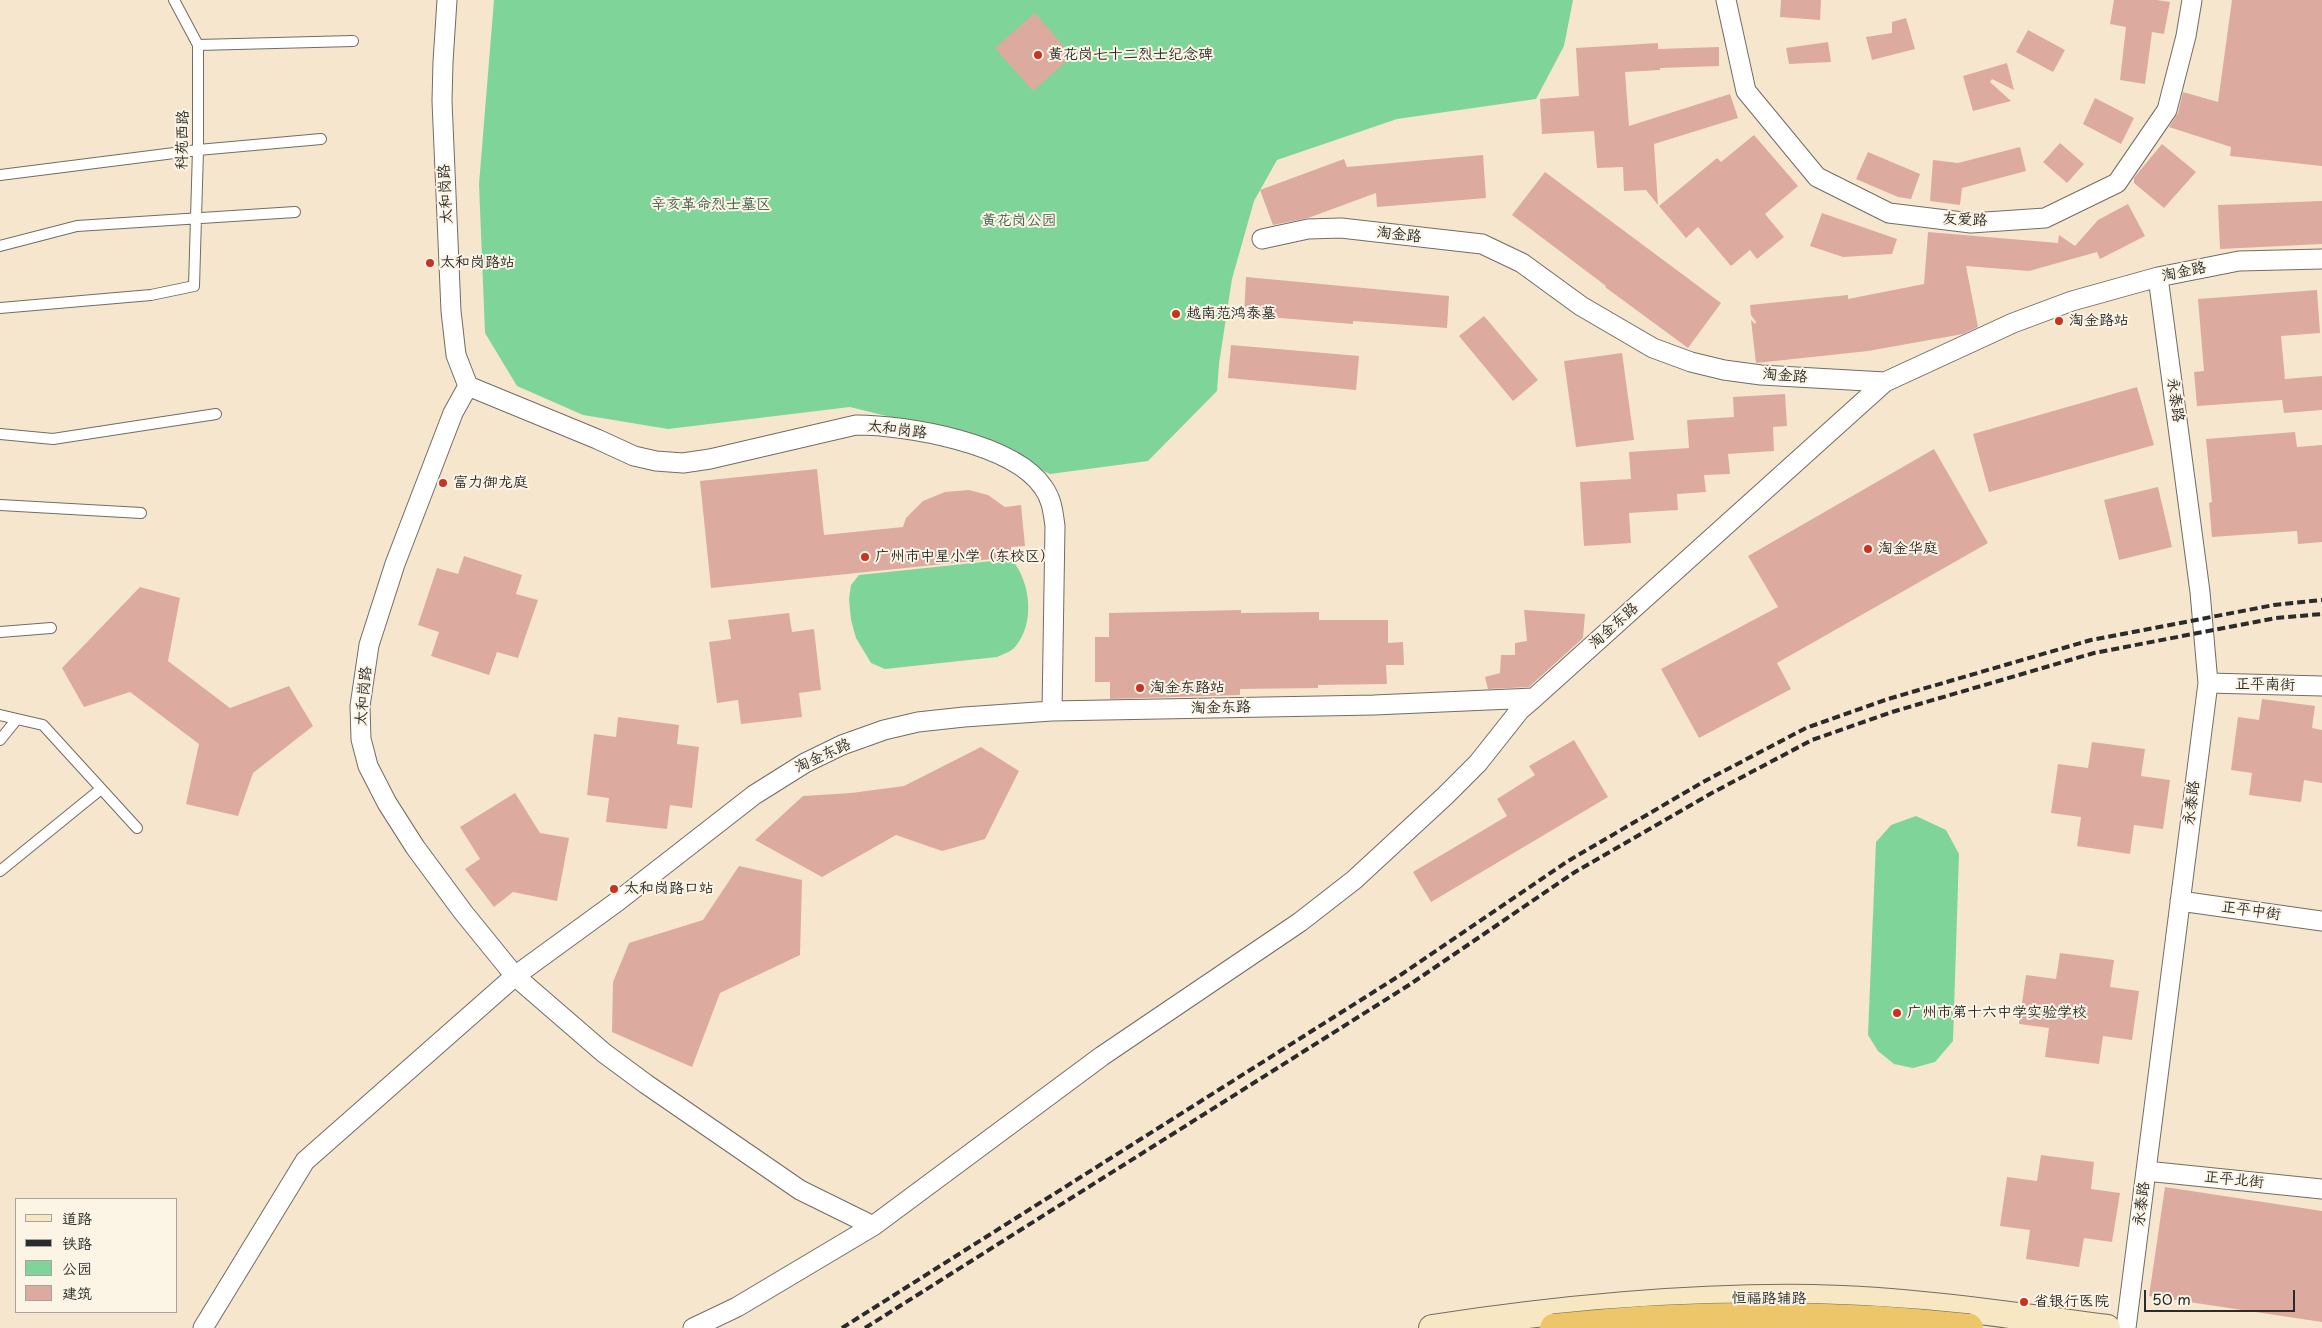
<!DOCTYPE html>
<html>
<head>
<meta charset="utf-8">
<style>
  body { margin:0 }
  #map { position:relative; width:2322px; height:1328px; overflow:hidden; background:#f7e6ce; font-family:"Playpen Sans","LXGW WenKai TC",sans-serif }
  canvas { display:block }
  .legend { position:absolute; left:15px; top:1198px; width:162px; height:115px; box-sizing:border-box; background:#fcf5e5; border:1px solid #a8a49b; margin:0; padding:6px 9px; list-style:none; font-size:15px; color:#2b2b2b }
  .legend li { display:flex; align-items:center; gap:10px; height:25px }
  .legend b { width:25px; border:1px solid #a8a49b }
  .scale { position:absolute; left:2144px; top:1290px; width:151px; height:22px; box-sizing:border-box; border:2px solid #2b2b2b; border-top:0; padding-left:6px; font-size:15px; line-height:18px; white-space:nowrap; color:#2b2b2b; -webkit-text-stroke:4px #fcf5e5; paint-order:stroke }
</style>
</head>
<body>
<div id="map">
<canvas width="2322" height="1328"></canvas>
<ul class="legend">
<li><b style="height:6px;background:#f7e8c3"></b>道路</li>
<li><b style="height:6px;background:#2b2b2b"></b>铁路</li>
<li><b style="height:14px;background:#7fd599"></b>公园</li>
<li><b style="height:14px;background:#ddaaa0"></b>建筑</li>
</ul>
<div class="scale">50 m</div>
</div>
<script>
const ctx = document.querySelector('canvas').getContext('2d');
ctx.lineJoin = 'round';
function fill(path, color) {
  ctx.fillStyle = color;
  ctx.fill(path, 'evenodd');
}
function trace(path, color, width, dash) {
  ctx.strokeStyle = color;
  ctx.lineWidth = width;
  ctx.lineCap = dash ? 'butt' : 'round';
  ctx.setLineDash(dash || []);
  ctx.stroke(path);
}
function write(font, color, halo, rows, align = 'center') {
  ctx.font = font + ' "Playpen Sans","LXGW WenKai TC",sans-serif';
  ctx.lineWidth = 4;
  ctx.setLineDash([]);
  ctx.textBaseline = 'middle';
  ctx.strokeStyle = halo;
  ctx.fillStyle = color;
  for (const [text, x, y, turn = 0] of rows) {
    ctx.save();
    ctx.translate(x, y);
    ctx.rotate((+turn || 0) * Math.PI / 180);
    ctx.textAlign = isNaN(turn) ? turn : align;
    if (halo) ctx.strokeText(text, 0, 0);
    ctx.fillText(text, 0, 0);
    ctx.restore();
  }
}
const green = new Path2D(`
  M 494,0 L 1573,0 L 1564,46 L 1536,99 L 1397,119 L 1277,160 L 1254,201 L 1232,279 L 1219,364 L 1217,391 L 1148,461 L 1050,474 L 968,436 L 850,407 L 668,429 L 583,415 L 517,386 L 485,333 L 479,184 Z
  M 1002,560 L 1013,561 C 1031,584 1035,624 1015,647 C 1011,652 1003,654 997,657 L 885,669 L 871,663 L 856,638 L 851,620 L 849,599 L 851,585 L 859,575 Z
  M 1916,816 L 1946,830 L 1959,854 L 1953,1041 L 1935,1062 L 1913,1068 L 1894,1064 L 1878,1051 L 1868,1035 L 1876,842 L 1891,825 Z`);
const building = new Path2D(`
  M 1781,0 L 1821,0 L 1820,20 L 1780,17 Z
  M 2114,0 L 2157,0 L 2170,2 L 2164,34 L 2152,32 L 2145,84 L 2120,80 L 2126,27 L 2110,24 Z
  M 2232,0 L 2322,0 L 2322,166 L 2230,156 L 2231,147 L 2169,127 L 2178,113 L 2183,92 L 2218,102 Z
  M 1035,13 L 1072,56 L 1033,91 L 995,48 Z
  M 1906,18 L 1915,49 L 1872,60 L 1866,37 L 1892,33 L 1892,22 Z
  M 2028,30 L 2065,50 L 2053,72 L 2016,52 Z
  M 1828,42 L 1831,62 L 1789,64 L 1786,48 Z
  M 1658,43 L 1658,49 L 1719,47 L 1719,66 L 1660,68 L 1660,70 L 1625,72 L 1629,126 L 1730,94 L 1738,118 L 1654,144 L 1658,205 L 1646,190 L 1624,191 L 1623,167 L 1597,168 L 1594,131 L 1542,134 L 1540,99 L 1579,96 L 1576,48 Z
  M 2007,63 L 2014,90 L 1992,79 L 1990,82 L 2011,101 L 1973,111 L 1963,76 Z
  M 2095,98 L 2134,118 L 2121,144 L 2083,124 Z
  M 1754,135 L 1798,186 L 1765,214 L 1784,237 L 1757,259 L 1750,250 L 1731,266 L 1698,227 L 1686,238 L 1659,206 L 1717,158 L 1721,162 Z
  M 2060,143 L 2084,164 L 2067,183 L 2043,162 Z
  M 2162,144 L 2196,172 L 2164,208 L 2134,183 L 2134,178 L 2138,173 Z
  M 2020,147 L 2026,171 L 1962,188 L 1960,205 L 1930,201 L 1933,160 L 1958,163 Z
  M 1868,152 L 1920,174 L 1911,199 L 1898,197 L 1856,179 Z
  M 1483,155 L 1486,198 L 1377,207 L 1376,193 L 1308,218 L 1273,225 L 1260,190 L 1344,159 L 1347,167 Z
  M 1545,172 L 1721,303 L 1688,348 L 1605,287 L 1606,286 L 1512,215 Z
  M 2322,201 L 2322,244 L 2220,249 L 2218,205 Z
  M 2128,204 L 2145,236 L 2100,259 L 2097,252 L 2029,271 L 1966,266 L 1978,327 L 1963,334 L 1868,351 L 1756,363 L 1751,320 L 1755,324 L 1756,322 L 1751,315 L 1750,305 L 1848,295 L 1848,299 L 1924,284 L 1928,232 L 2058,243 L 2059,235 L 2075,246 L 2098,220 Z
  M 1822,213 L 1897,239 L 1892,254 L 1843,257 L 1810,246 Z
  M 1246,277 L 1449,296 L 1447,328 L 1353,321 L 1353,324 L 1244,315 Z
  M 2317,290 L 2320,333 L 2281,336 L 2285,379 L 2322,376 L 2322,410 L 2284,413 L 2282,400 L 2197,406 L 2194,372 L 2204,371 L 2198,299 Z
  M 1484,316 L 1538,380 L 1513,401 L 1459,336 Z
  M 1231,345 L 1359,356 L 1356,390 L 1228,378 Z
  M 1622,353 L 1634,440 L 1576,447 L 1564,361 Z
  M 2137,387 L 2154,445 L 1989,492 L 1973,434 Z
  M 1785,394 L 1787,426 L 1773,427 L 1774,451 L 1728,454 L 1730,474 L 1704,475 L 1706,492 L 1677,494 L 1678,510 L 1629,513 L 1631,543 L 1584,546 L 1580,482 L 1631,479 L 1629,452 L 1689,448 L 1687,420 L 1734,417 L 1733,397 Z
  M 2295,432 L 2297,447 L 2322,445 L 2322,542 L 2298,544 L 2297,531 L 2212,537 L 2209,503 L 2212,502 L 2206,439 Z
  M 1934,449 L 1988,543 L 1777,663 L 1791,689 L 1699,738 L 1661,669 L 1778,607 L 1748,556 Z
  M 817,469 L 824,535 L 903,527 L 906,518 L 923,501 L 945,492 L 969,490 L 988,495 L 1005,507 L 1021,505 L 1025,546 L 1011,547 L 1012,557 L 711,588 L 700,481 Z
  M 2158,487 L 2172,547 L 2119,560 L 2104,500 Z
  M 464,556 L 522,575 L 516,594 L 538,600 L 518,658 L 497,652 L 489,675 L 431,656 L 439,632 L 418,625 L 437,568 L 458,574 Z
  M 140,587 L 180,598 L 168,661 L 230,708 L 289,686 L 313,726 L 253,773 L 238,816 L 186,804 L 199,744 L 130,692 L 84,707 L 62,668 Z
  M 1241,610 L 1241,613 L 1319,612 L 1319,620 L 1388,620 L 1388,643 L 1403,642 L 1404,665 L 1386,665 L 1387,684 L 1318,685 L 1318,688 L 1240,689 L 1240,695 L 1110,699 L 1110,682 L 1095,682 L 1095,637 L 1109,637 L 1109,613 Z
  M 1524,610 L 1585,614 L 1583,638 L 1529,687 L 1488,689 L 1485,677 L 1500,673 L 1501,655 L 1515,655 L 1515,643 L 1527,641 Z
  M 789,613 L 792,632 L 814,629 L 821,690 L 799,693 L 802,717 L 741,724 L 738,700 L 717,703 L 709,642 L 731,639 L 728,620 Z
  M 2262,699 L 2315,706 L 2312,728 L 2322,730 L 2322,783 L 2304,780 L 2301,802 L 2249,795 L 2252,773 L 2231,770 L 2238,717 L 2259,720 Z
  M 618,717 L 679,725 L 677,744 L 699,747 L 692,808 L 670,805 L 667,829 L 606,822 L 609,798 L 587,795 L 594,734 L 616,737 Z
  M 1574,740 L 1608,797 L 1431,902 L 1413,872 L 1507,816 L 1497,799 L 1535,775 L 1529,766 Z
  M 2092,742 L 2145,749 L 2141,776 L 2170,780 L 2163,829 L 2134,825 L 2130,854 L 2077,846 L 2081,817 L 2051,813 L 2058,764 L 2088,768 Z
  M 981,747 L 1019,771 L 985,839 L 942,851 L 896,835 L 822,877 L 755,840 L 803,796 L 851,793 L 904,786 Z
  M 515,793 L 540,833 L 569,838 L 557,901 L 513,892 L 494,907 L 465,869 L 480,859 L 460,827 Z
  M 739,866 L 802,880 L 800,955 L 720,993 L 692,1067 L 612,1032 L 613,982 L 629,943 L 703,920 Z
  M 2060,953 L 2114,960 L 2110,987 L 2139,991 L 2132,1040 L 2103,1036 L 2099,1064 L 2045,1057 L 2049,1028 L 2019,1024 L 2026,975 L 2056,979 Z
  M 2041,1155 L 2094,1162 L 2091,1189 L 2120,1193 L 2112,1242 L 2084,1238 L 2079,1267 L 2026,1259 L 2030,1230 L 2000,1226 L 2007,1177 L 2037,1181 Z
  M 2165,1187 L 2322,1211 L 2322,1322 L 2149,1296 Z`);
const service = new Path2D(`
  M 198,45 L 353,41
  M 0,175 L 198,150 L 321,139
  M 0,246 L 77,226 L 295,212
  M 0,308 L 151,295 L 194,286 L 198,150 L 198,45 L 174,0
  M 0,434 L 53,439 L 216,414
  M 0,505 L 141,513
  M 0,632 L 51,628
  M 0,715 L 43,725 L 137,828
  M 0,740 L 17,719
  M 0,871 L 101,789`);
const minor = new Path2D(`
  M 447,0 L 443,62 L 442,101 L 451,311 L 456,355 L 468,386 L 453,413 L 395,564 L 369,645 L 360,706 L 361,739 L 368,766 L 387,803 L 415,847 L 463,912 L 515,976 L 604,1053 L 646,1084 L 800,1190 L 873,1226 L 1102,1056 L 1300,922 L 1354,880 L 1445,796 L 1478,763 L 1520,710 L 1534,698 L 1885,382
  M 1726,0 L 1746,91 L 1817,177 L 1889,213 L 1971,223 L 2045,218 L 2117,183 L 2167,110 L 2186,36 L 2192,0
  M 1262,239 L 1308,229 L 1341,228 L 1482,244 L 1522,263 L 1581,306 L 1653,348 L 1691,362 L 1724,370 L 1761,375 L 1885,382 L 2013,323 L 2072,301 L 2158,277 L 2239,261 L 2322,259
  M 468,386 L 597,439 L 634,456 L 656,461 L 683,463 L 710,459 L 856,425 C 906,425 1013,443 1043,487 C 1052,499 1053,512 1055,526 L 1052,711
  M 2208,683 L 2322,686
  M 2180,901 L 2322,921
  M 2146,1171 L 2322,1189
  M 203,1328 L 305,1161 L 515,976 L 618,901 L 754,795 L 805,763 L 842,745 L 884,730 L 918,722 L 964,717 L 1052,711 L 1374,705 L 1534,698
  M 693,1328 L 737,1307 L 873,1226
  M 2126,1328 L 2208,683 L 2200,592 L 2158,277`);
const secondary = new Path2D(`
  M 1432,1328 C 1558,1309 1685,1296 1813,1298 C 1911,1300 2010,1315 2107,1328`);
const rail = new Path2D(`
  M 842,1328 L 1402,974 L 1568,861 L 1703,782 L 1806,728 L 1888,699 L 2091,640 L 2274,605 L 2322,600
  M 865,1328 L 1409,985 L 1575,872 L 1710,794 L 1812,740 L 1892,712 L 2094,653 L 2276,618 L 2322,614`);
const trunkBridge = new Path2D(`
  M 1554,1328 C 1692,1313 1831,1313 1969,1328`);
const markers = [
  [1038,55,5,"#c8321e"],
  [430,263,5,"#c8321e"],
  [1176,314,5,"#c8321e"],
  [2059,321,5,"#c8321e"],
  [443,483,5,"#c8321e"],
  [1868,549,5,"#c8321e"],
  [865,557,5,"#c8321e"],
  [1140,688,5,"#c8321e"],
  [614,889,5,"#c8321e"],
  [1897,1013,5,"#c8321e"],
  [2024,1302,5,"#c8321e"]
];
const poiNames = [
  ["黄花岗七十二烈士纪念碑",1048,55],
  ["太和岗路站",440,263],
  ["越南范鸿泰墓",1186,314],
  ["淘金路站",2069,321],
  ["富力御龙庭",453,483],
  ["淘金华庭",1878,549],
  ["广州市中星小学（东校区）",875,557],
  ["淘金东路站",1150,688],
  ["太和岗路口站",624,889],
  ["广州市第十六中学实验学校",1907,1013],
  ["省银行医院",2034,1302]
];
const streetNames = [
  ["科苑西路",183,140,-89],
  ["太和岗路",446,194,-93],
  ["友爱路",1965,220,2],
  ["淘金路",1399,235,6],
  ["淘金路",2184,272,-12],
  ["淘金路",1785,376,4],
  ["永泰路",2175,400,82],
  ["太和岗路",897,430,7],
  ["淘金东路",1614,626,-42],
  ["正平南街",2265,685,1],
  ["太和岗路",364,696,-85],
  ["淘金东路",1221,708,-1],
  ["淘金东路",823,756,-25],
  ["永泰路",2192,803,-83],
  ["正平中街",2251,911,8],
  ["正平北街",2234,1180,6],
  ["永泰路",2142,1204,-83],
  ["恒福路辅路",1769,1299]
];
const parkNames = [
  ["辛亥革命烈士墓区",711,205],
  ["黄花岗公园",1019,221]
];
fill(green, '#7fd599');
fill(building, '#ddaaa0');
trace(service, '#726c64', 12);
trace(minor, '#726c64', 21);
trace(secondary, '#726c64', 28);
trace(service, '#fff', 10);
trace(minor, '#fff', 19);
trace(secondary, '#f7e8c3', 26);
trace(rail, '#2b2b2b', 4, [8, 4]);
trace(trunkBridge, '#726c64', 29, []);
trace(trunkBridge, '#ecc669', 28);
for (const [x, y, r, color] of markers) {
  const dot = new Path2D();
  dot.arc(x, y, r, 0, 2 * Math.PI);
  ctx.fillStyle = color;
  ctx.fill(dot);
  trace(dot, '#fcf5e5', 2);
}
write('15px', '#2b2b2b', '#fcf5e5', poiNames, 'left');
write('15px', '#2b2b2b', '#fcf5e5', streetNames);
write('15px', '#445e4c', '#fcf5e5', parkNames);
</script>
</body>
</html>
